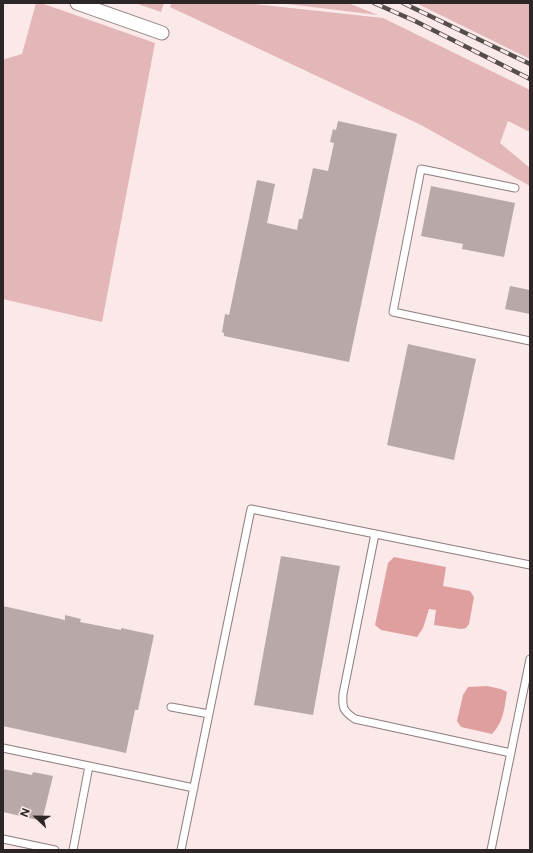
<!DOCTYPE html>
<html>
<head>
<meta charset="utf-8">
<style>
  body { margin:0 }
  #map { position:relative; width:533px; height:853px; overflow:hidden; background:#fae9e8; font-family:"Public Sans",sans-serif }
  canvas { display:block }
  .frame { position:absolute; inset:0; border:4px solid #2c2626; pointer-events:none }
  .north { position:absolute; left:16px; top:797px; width:40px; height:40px; -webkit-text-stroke:3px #fae9e8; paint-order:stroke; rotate:292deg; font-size:11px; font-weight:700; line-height:16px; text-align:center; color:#2c2626 }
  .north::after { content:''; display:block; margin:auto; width:14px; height:18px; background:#2c2626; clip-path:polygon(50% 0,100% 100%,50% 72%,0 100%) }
</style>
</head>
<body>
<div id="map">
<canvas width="533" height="853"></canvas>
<div class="frame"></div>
<div class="north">N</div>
</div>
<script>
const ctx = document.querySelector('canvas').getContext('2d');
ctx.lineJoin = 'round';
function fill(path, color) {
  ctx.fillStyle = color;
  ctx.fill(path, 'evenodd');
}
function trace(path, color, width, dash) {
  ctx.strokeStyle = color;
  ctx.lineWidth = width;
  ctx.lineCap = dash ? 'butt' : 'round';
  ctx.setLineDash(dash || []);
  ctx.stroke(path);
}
const green = new Path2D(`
  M 36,3 L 41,3 L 155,43 L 102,322 L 3,299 L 3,61 L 5,59 L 22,54 Z
  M 135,3 L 164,3 L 161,12 Z
  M 171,3 L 245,3 L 383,18 L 530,90 L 530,132 L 508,121 L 500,143 L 530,168 L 530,186 L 421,125 L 170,7 Z
  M 279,3 L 348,3 L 378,15 Z
  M 416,3 L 530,3 L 530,59 Z`);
const forest = new Path2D(`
  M 394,557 L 446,567 L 443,586 L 470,591 L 474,597 L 469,624 L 466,628 L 461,629 L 434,625 L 436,610 L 429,609 L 423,628 L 417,637 L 381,630 L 375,625 L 388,563 Z
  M 487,686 L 501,689 L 507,692 C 504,709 504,721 492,734 L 461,727 L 457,721 L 463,695 L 468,687 Z`);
const building = new Path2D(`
  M 338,121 L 397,134 L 349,362 L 224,336 L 224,333 L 222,332 L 225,314 L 229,315 L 257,180 L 275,184 L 267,223 L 297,230 L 299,219 L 302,219 L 313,168 L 328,171 L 334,143 L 330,142 L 333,129 L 336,130 Z
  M 431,186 L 515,203 L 504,257 L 462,249 L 463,244 L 421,236 Z
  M 510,286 L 530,290 L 530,314 L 505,309 Z
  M 408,344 L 476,359 L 454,460 L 387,445 Z
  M 281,556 L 340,566 L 313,715 L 254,705 Z
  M 3,606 L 65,620 L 65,615 L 81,619 L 80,622 L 121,630 L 121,628 L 154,635 L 138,710 L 135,710 L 126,753 L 3,726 Z
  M 3,769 L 32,775 L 33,772 L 53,776 L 42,821 L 3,812 Z`);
const lane = new Path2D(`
  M 515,188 L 421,169 L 393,312 L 530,341
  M 375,534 L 343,694 C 342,708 343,711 355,719 L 511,753
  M 171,707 L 209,714
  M 3,748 L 194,788
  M 3,839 L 55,850
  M 73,850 L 89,766
  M 181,850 L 251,509 L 530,565
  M 491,850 L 530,659`);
const street = new Path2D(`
  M 77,3 L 162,33`);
const rail = new Path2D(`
  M 374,3 L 415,21 L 530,79
  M 403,3 L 530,64`);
fill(green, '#e3b7b7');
fill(forest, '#e09f9f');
fill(building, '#b8a8a8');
trace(lane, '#8d7d7d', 9);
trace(street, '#8d7d7d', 15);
trace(lane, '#fff', 7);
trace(street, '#fff', 13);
trace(rail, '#564e4d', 4.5);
trace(rail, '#fae9e8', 3, [9]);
</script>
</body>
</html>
